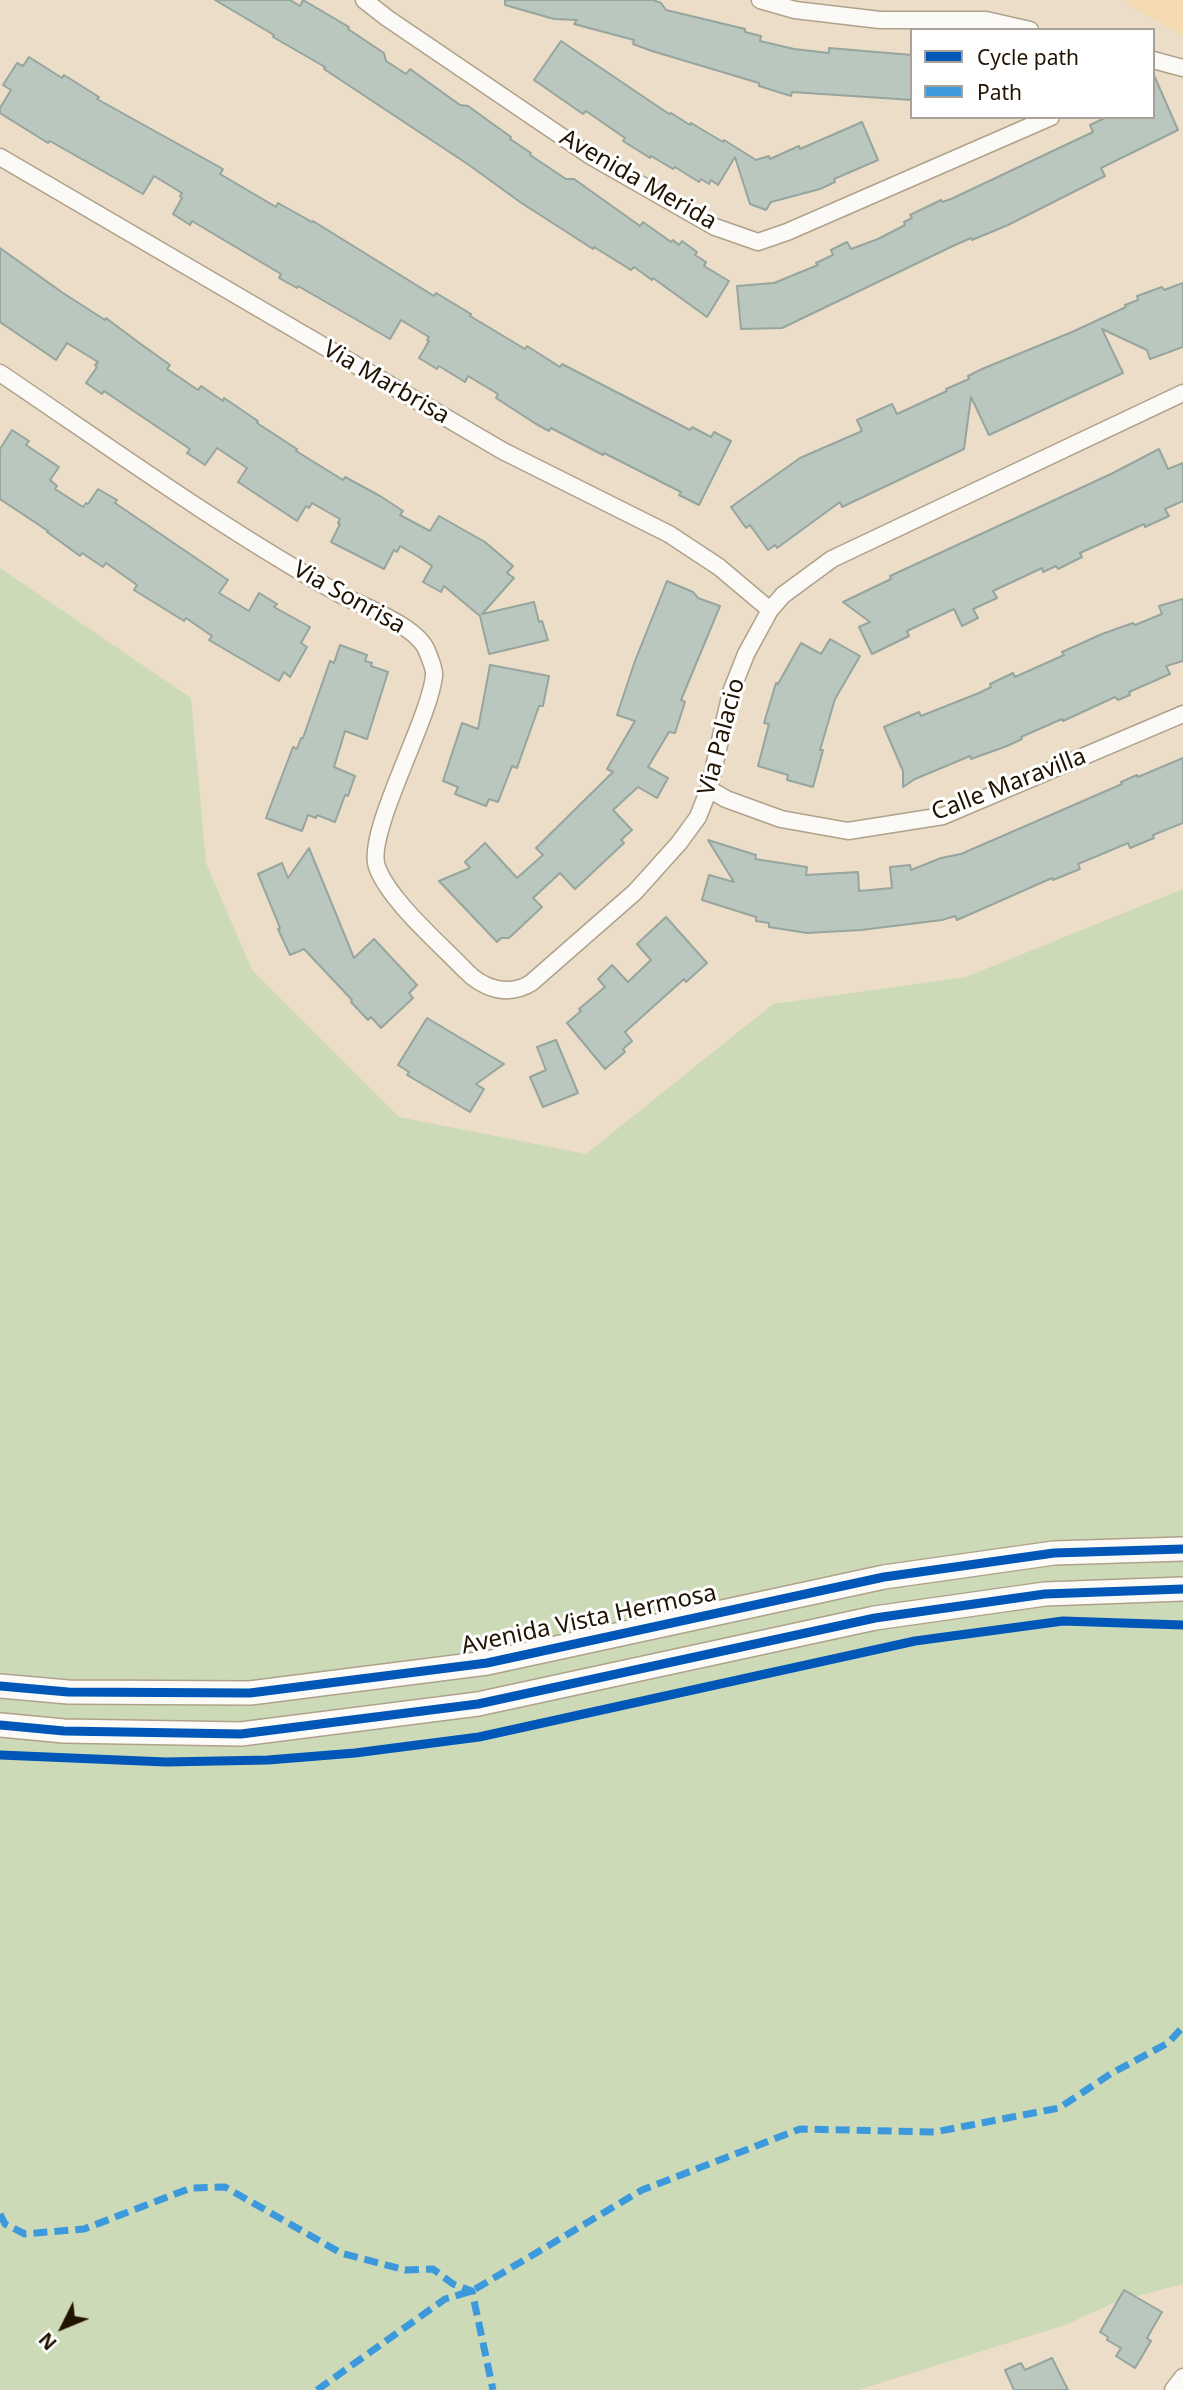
<!DOCTYPE html>
<html>
<head>
<meta charset="utf-8">
<style>
  body { margin:0 }
  #map { position:relative; width:1183px; height:2390px; overflow:hidden; background:#ebddc8; font-family:"Noto Sans",sans-serif }
  canvas { display:block }
  .legend { position:absolute; left:910px; top:28px; width:245px; height:91px; box-sizing:border-box; background:#fff; border:2px solid #a7a199; margin:0; padding:9px 12px; list-style:none; font-size:21px; color:#221300 }
  .legend li { display:flex; align-items:center; gap:14px; height:35px }
  .legend b { width:35px; border:2px solid #a7a199 }
  .north { position:absolute; left:28px; top:2292px; width:70px; height:70px; -webkit-text-stroke:5px #fff; paint-order:stroke; rotate:227deg; font-size:19px; font-weight:700; line-height:28px; text-align:center; color:#221300 }
  .north::after { content:''; display:block; margin:auto; width:24px; height:32px; background:#221300; clip-path:polygon(50% 0,100% 100%,50% 72%,0 100%) }
</style>
</head>
<body>
<div id="map">
<canvas width="1183" height="2390"></canvas>
<ul class="legend">
<li><b style="height:9px;background:#0057b8"></b>Cycle path</li>
<li><b style="height:9px;background:#3c9adc"></b>Path</li>
</ul>
<div class="north">N</div>
</div>
<script>
const ctx = document.querySelector('canvas').getContext('2d');
ctx.lineJoin = 'round';
function fill(path, color) {
  ctx.fillStyle = color;
  ctx.fill(path, 'evenodd');
}
function trace(path, color, width, dash) {
  ctx.strokeStyle = color;
  ctx.lineWidth = width;
  ctx.lineCap = dash ? 'butt' : 'round';
  ctx.setLineDash(dash || []);
  ctx.stroke(path);
}
function write(font, color, halo, rows, align = 'center') {
  ctx.font = font + ' "Noto Sans",sans-serif';
  ctx.lineWidth = 6;
  ctx.setLineDash([]);
  ctx.textBaseline = 'middle';
  ctx.strokeStyle = halo;
  ctx.fillStyle = color;
  for (const [text, x, y, turn = 0] of rows) {
    ctx.save();
    ctx.translate(x, y);
    ctx.rotate((+turn || 0) * Math.PI / 180);
    ctx.textAlign = isNaN(turn) ? turn : align;
    if (halo) ctx.strokeText(text, 0, 0);
    ctx.fillText(text, 0, 0);
    ctx.restore();
  }
}
const built = new Path2D(`
  M 1127,0 L 1183,0 L 1183,35 L 1130,6 Z`);
const green = new Path2D(`
  M 0,568 L 191,698 L 206,863 L 252,970 L 399,1117 L 586,1154 L 773,1004 L 966,977 L 1183,889 L 1183,2284 L 1118,2301 L 1065,2325 L 858,2390 L 0,2390 Z`);
const building = new Path2D(`
  M 215,0 L 290,0 L 300,6 L 303,0 L 349,27 L 348,29 L 384,53 L 386,61 L 406,74 L 410,69 L 460,105 L 468,106 L 511,137 L 510,139 L 531,153 L 530,155 L 566,179 L 574,179 L 640,226 L 643,222 L 671,242 L 673,240 L 679,245 L 682,241 L 697,252 L 695,255 L 706,262 L 704,266 L 729,281 L 707,317 L 653,278 L 652,280 L 634,267 L 631,270 L 594,247 L 593,249 L 520,202 L 469,165 L 324,69 L 325,67 L 273,37 L 274,35 Z
  M 505,0 L 653,0 L 661,3 L 666,10 L 745,29 L 745,32 L 761,36 L 760,41 L 794,49 L 829,53 L 829,48 L 912,55 L 912,100 L 792,92 L 791,96 L 759,86 L 759,83 L 652,51 L 633,44 L 634,40 L 574,24 L 577,20 L 554,19 L 505,5 Z
  M 561,41 L 669,114 L 671,113 L 690,125 L 691,123 L 723,142 L 724,140 L 756,160 L 769,156 L 770,159 L 799,146 L 800,149 L 862,122 L 878,160 L 834,179 L 835,182 L 820,189 L 771,202 L 766,210 L 750,204 L 735,157 L 718,185 L 711,180 L 709,184 L 701,179 L 699,182 L 675,167 L 673,169 L 651,156 L 650,158 L 623,141 L 625,138 L 586,111 L 583,114 L 534,80 Z
  M 29,57 L 62,78 L 64,75 L 99,97 L 97,99 L 223,169 L 220,174 L 276,207 L 278,203 L 312,222 L 313,221 L 434,296 L 436,293 L 471,314 L 470,316 L 525,349 L 527,346 L 560,367 L 562,364 L 690,430 L 692,427 L 711,437 L 714,432 L 731,441 L 699,505 L 679,495 L 681,492 L 604,453 L 603,455 L 551,428 L 549,431 L 536,424 L 496,398 L 498,394 L 468,376 L 465,382 L 439,366 L 437,369 L 419,358 L 429,341 L 427,340 L 429,337 L 401,320 L 390,339 L 298,286 L 297,288 L 279,278 L 281,274 L 192,221 L 190,225 L 173,214 L 182,198 L 180,196 L 182,193 L 154,176 L 143,194 L 50,141 L 48,143 L 0,113 L 0,108 L 11,90 L 3,85 L 17,63 L 23,66 Z
  M 1153,73 L 1178,130 L 1101,168 L 1105,176 L 1008,225 L 972,240 L 971,238 L 955,245 L 782,328 L 741,329 L 737,286 L 774,283 L 818,265 L 816,263 L 833,255 L 831,250 L 847,242 L 851,249 L 878,239 L 905,225 L 904,222 L 912,218 L 910,215 L 941,200 L 942,202 L 951,199 L 1093,132 L 1090,125 L 1107,117 L 1153,117 Z
  M 0,248 L 63,293 L 105,320 L 106,318 L 138,342 L 170,365 L 167,369 L 198,390 L 201,386 L 223,401 L 224,398 L 258,421 L 257,423 L 297,449 L 296,451 L 343,480 L 345,477 L 380,496 L 403,511 L 400,515 L 430,531 L 439,516 L 485,542 L 513,566 L 507,573 L 514,578 L 482,614 L 534,602 L 539,622 L 542,621 L 548,640 L 489,654 L 480,616 L 444,586 L 441,592 L 423,582 L 432,566 L 419,557 L 400,546 L 397,552 L 394,550 L 384,569 L 331,542 L 340,524 L 338,523 L 340,519 L 312,503 L 309,508 L 306,506 L 297,521 L 238,482 L 247,468 L 217,448 L 205,465 L 187,453 L 190,449 L 104,391 L 102,394 L 86,383 L 97,367 L 95,365 L 98,362 L 67,343 L 56,360 L 0,322 Z
  M 1183,283 L 1183,347 L 1150,359 L 1147,350 L 1102,329 L 1123,373 L 989,435 L 971,397 L 964,449 L 842,507 L 840,502 L 777,548 L 775,545 L 768,550 L 750,525 L 746,528 L 731,507 L 800,458 L 862,431 L 857,420 L 892,404 L 897,414 L 947,391 L 946,389 L 969,379 L 968,376 L 982,369 L 1072,332 L 1126,307 L 1125,305 L 1138,300 L 1137,296 L 1162,287 L 1164,290 Z
  M 12,430 L 29,441 L 26,445 L 59,467 L 50,480 L 57,486 L 55,489 L 83,507 L 86,503 L 88,504 L 98,489 L 117,500 L 115,503 L 228,580 L 219,593 L 249,611 L 259,593 L 277,604 L 274,607 L 310,627 L 301,643 L 307,647 L 290,677 L 284,672 L 279,681 L 209,640 L 212,636 L 186,618 L 184,621 L 134,590 L 137,585 L 106,563 L 103,567 L 82,553 L 80,556 L 47,532 L 48,531 L 0,499 L 0,449 Z
  M 1159,449 L 1168,469 L 1183,463 L 1183,501 L 1165,509 L 1169,516 L 1145,527 L 1144,524 L 1080,553 L 1082,557 L 1058,569 L 1056,566 L 1043,572 L 1042,568 L 993,591 L 997,598 L 973,609 L 978,618 L 962,626 L 954,609 L 907,631 L 909,636 L 872,654 L 859,627 L 870,622 L 843,602 L 891,579 L 890,576 L 1111,474 Z
  M 667,581 L 693,592 L 698,598 L 720,606 L 681,700 L 685,702 L 675,733 L 669,732 L 648,767 L 668,778 L 657,798 L 638,787 L 613,810 L 632,830 L 621,840 L 624,843 L 575,889 L 560,873 L 533,898 L 542,907 L 509,938 L 501,938 L 497,942 L 439,881 L 470,868 L 465,862 L 485,843 L 517,878 L 543,855 L 536,848 L 613,772 L 607,769 L 635,721 L 617,715 L 635,661 Z
  M 1183,599 L 1183,661 L 1166,666 L 1170,674 L 1129,692 L 1130,695 L 1118,700 L 1115,697 L 1063,721 L 1062,719 L 1021,737 L 1022,739 L 1007,746 L 971,759 L 970,756 L 915,779 L 903,787 L 903,771 L 884,727 L 919,712 L 921,716 L 979,693 L 991,687 L 990,684 L 1013,673 L 1015,677 L 1064,655 L 1062,652 L 1102,634 L 1133,623 L 1135,625 L 1162,614 L 1159,606 Z
  M 830,639 L 860,656 L 835,699 L 820,750 L 823,750 L 813,787 L 787,780 L 788,775 L 758,766 L 769,724 L 764,723 L 776,683 L 778,684 L 801,643 L 821,654 Z
  M 340,645 L 367,655 L 365,661 L 372,663 L 371,666 L 388,672 L 367,739 L 345,731 L 334,767 L 355,776 L 348,796 L 345,795 L 335,822 L 317,815 L 316,818 L 308,815 L 302,831 L 266,818 L 293,747 L 297,749 L 301,738 L 303,738 L 330,661 L 334,663 Z
  M 490,665 L 549,676 L 543,706 L 539,706 L 517,768 L 512,766 L 498,802 L 489,799 L 486,806 L 455,794 L 458,787 L 443,781 L 462,723 L 478,729 Z
  M 1183,758 L 1183,823 L 1153,835 L 1154,838 L 1130,848 L 1128,843 L 1078,864 L 1080,869 L 1053,880 L 1052,878 L 957,920 L 955,916 L 942,920 L 861,930 L 807,933 L 769,927 L 769,923 L 756,921 L 756,917 L 702,900 L 709,875 L 734,882 L 708,840 L 756,855 L 755,859 L 807,867 L 806,875 L 858,872 L 859,891 L 892,888 L 890,867 L 910,865 L 911,870 L 941,858 L 961,854 L 1122,784 L 1121,782 L 1137,775 L 1138,777 Z
  M 309,848 L 354,958 L 374,939 L 417,985 L 409,993 L 413,998 L 381,1028 L 371,1017 L 368,1020 L 351,1002 L 352,1000 L 304,949 L 290,955 L 278,929 L 280,928 L 276,918 L 258,874 L 282,863 L 288,878 Z
  M 666,917 L 707,963 L 686,982 L 684,979 L 625,1032 L 632,1041 L 623,1049 L 625,1052 L 605,1069 L 567,1023 L 581,1011 L 579,1009 L 605,987 L 598,979 L 612,965 L 628,982 L 651,960 L 637,944 Z
  M 427,1018 L 504,1064 L 476,1084 L 484,1089 L 470,1112 L 407,1075 L 409,1072 L 398,1065 Z
  M 556,1040 L 578,1093 L 543,1107 L 530,1077 L 546,1070 L 537,1047 Z
  M 1124,2290 L 1162,2312 L 1147,2338 L 1151,2341 L 1135,2368 L 1116,2356 L 1121,2348 L 1107,2340 L 1108,2337 L 1100,2332 Z
  M 1052,2358 L 1068,2390 L 1014,2390 L 1005,2370 L 1021,2363 L 1025,2370 Z`);
const minor = new Path2D(`
  M 364,0 L 387,18 L 589,155 L 715,227 L 758,242 L 787,232 L 1051,117
  M 760,0 L 795,10 L 880,20 L 986,20 L 1030,30
  M 1153,60 L 1183,68
  M 0,157 L 503,451 L 669,534 L 719,567 L 770,610
  M 0,373 C 111,448 219,526 336,592 C 360,606 417,625 427,651 C 430,659 435,669 434,676 C 429,721 365,834 377,867 C 389,900 439,943 465,970 C 483,989 508,997 531,983 L 635,892 L 679,843 L 698,817 L 709,789 L 731,692 L 746,654 L 770,610 L 783,595 L 832,559 L 1183,393
  M 709,789 L 726,799 L 781,819 L 848,831 L 943,816 L 1183,714
  M 1173,2390 L 1183,2377`);
const secondary = new Path2D(`
  M 0,1686 L 68,1692 L 250,1693 L 487,1663 L 884,1577 L 1054,1553 L 1183,1549
  M 0,1725 L 64,1731 L 241,1734 L 478,1704 L 875,1618 L 1045,1594 L 1183,1589`);
const quiet = new Path2D(`
  M 0,2214 L 5,2224 L 25,2234 L 84,2229 L 191,2188 L 225,2187 L 341,2253 L 405,2270 L 433,2269 L 453,2284 L 472,2291 L 493,2390
  M 317,2390 L 445,2299 L 472,2291 L 642,2190 L 800,2129 L 935,2132 L 1059,2108 L 1112,2073 L 1168,2043 L 1183,2027`);
const cycleway = new Path2D(`
  M 0,1686 L 68,1692 L 250,1693 L 487,1663 L 884,1577 L 1054,1553 L 1183,1549
  M 0,1725 L 64,1731 L 241,1734 L 478,1704 L 875,1618 L 1045,1594 L 1183,1589
  M 0,1755 L 166,1762 L 268,1760 L 355,1753 L 479,1737 L 915,1641 L 1063,1621 L 1183,1625`);
const streetNames = [
  ["Avenida Merida",638,180,30],
  ["Via Marbrisa",386,383,30],
  ["Via Sonrisa",349,598,29],
  ["Via Palacio",722,737,-75],
  ["Calle Maravilla",1009,785,-21],
  ["Avenida Vista Hermosa",589,1620,-12]
];
fill(built, '#f4dab0');
fill(green, '#cddab8');
fill(building, '#bac7bf');
trace(building, '#96a59d', 2);
trace(minor, '#afa18a', 19);
trace(secondary, '#afa18a', 26);
trace(minor, '#fcfaf7', 16);
trace(secondary, '#fcfaf7', 23);
trace(quiet, '#3c9adc', 7, [14, 7]);
trace(cycleway, '#0057b8', 9);
write('24px', '#221300', '#fff', streetNames);
</script>
</body>
</html>
